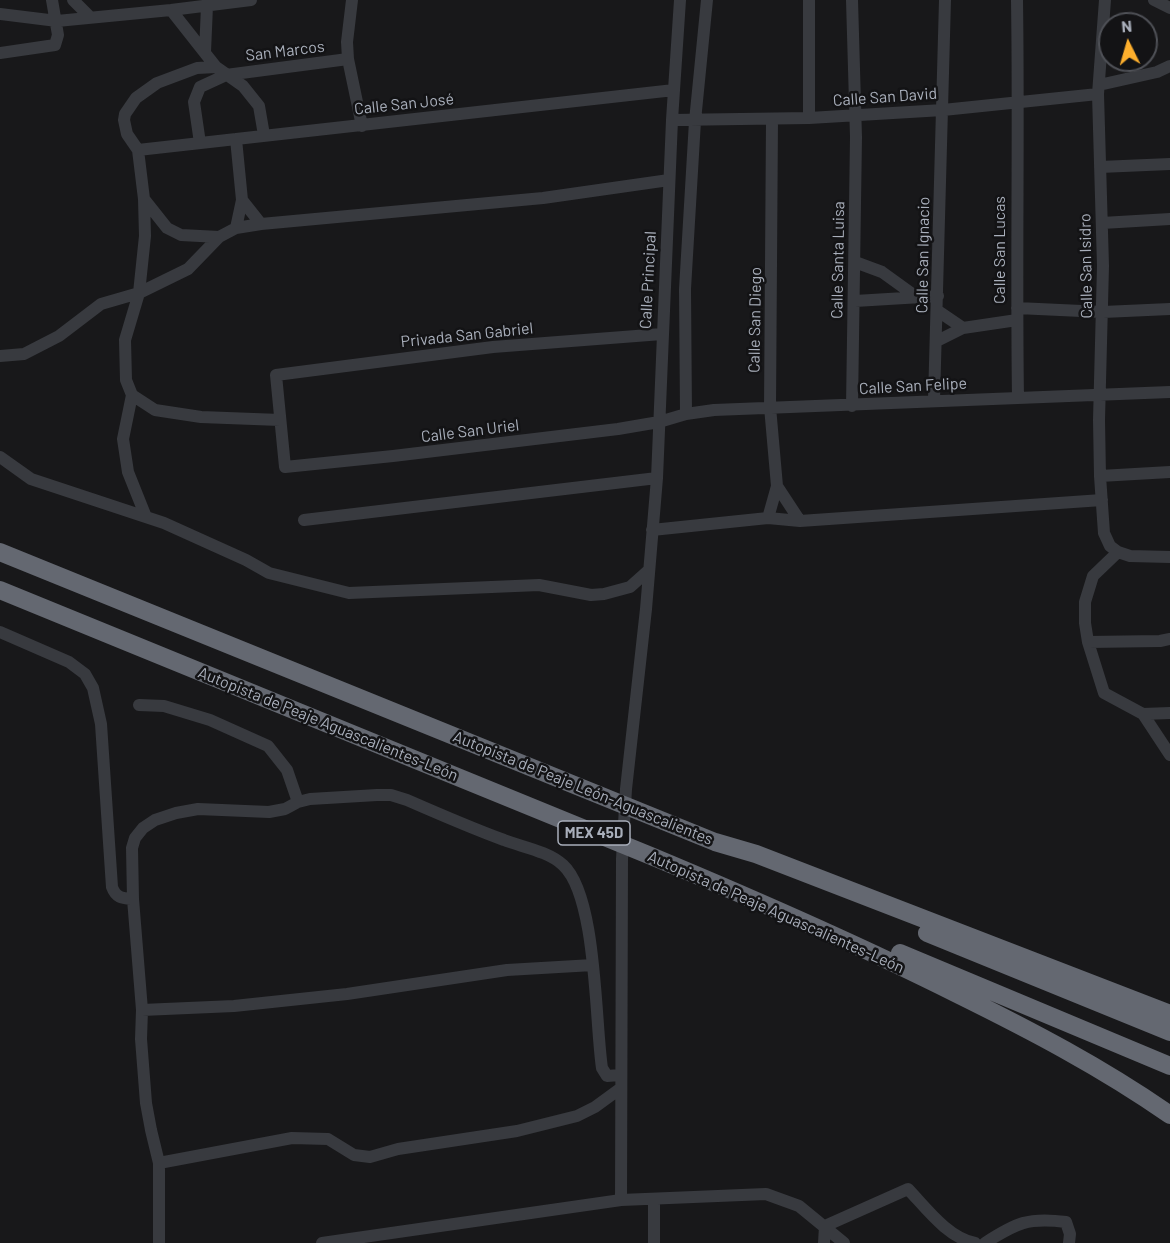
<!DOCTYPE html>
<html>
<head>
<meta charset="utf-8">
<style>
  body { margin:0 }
  #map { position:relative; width:1170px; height:1243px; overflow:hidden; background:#18181a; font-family:Barlow,sans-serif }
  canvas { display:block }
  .north { position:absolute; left:1098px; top:12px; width:60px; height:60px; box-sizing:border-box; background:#131315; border:2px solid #4f5157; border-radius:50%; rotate:355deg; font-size:16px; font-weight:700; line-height:24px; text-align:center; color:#a9afbb }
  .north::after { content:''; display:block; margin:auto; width:21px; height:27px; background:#fdaf2d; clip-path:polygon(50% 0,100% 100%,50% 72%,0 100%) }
</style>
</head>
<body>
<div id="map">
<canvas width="1170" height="1243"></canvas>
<div class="north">N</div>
</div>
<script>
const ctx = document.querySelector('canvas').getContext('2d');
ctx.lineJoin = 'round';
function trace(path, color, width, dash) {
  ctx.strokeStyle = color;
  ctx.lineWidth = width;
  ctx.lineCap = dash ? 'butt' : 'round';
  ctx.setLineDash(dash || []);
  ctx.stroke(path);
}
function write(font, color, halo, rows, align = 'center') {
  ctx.font = font + ' Barlow,sans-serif';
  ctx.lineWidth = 5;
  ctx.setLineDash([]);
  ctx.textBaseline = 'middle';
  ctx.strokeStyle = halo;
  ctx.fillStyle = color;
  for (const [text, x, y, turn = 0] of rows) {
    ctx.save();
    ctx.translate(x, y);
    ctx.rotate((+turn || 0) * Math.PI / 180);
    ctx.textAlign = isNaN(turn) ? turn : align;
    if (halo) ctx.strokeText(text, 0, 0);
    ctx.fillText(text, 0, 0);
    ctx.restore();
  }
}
const minor = new Path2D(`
  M 73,0 L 90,17
  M 352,0 L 347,42 L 348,59 L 362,126
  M 809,0 L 809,118
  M 1017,0 C 1019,132 1016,265 1018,397
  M 1105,0 L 1098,94 L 1103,266 L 1099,420 L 1100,476 L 1104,533 L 1110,546 L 1118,552 L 1130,556 L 1170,557
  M 1154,0 L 1170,8
  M 171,10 L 216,67 L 243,86 L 259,106 L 264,135
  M 0,14 L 57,21 L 171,10 L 251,0
  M 205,52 L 207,6
  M 0,53 L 55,45 L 58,35 L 52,0
  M 1099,85 L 1157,72 L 1170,66
  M 672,120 L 809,118 L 943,110 L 1098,94
  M 200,143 L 194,102 L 200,87 L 226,75 L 348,59
  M 138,150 L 674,90
  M 1100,167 L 1170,164
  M 144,199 L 167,228 L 181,235 L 219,237
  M 242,200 L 261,224
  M 1102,223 L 1170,219
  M 236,228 L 242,200 L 236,139
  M 855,262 L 882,272 L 918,298
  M 855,301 L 938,296
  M 1017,308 L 1103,312 L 1170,309
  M 938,311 L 963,328
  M 662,334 L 493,347 L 276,375 L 285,467 L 393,456 L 618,429 L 659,422 L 686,414 L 714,410 L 1170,392
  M 937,341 L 963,328 L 1017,320
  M 0,356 L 24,354 L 59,336 L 101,304 L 139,293 L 188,269 L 219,237 L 236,228 L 261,224 L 543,198 L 669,180
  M 132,395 L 155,410 L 201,417 L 280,420
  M 934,400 L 945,0
  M 852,406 L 856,137 L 852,0
  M 686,414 L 685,289 L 695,121 L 707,0
  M 0,457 L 31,479 L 164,523 L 246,560 L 269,573 L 349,593 L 539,585 L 591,595 L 604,594 L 630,587 L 649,570
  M 1100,476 L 1170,472
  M 777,486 L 800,521
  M 146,517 L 128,472 L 123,439 L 132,395 L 126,380 L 125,340 L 139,293 L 145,236 L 144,199 L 138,150 L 127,134 L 124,120 L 125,114 L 136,98 L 157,83 L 197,68 L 216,67
  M 768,518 L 777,486 L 770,407 L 772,120
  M 304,520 L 657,478
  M 652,530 L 768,518 L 800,521 L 1102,500
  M 1118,552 L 1093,576 L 1085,602 L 1085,623 L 1088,642 L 1104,693 L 1143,714 L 1170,713
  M 0,632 L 69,662 L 85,674 L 93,688 L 101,724 L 112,887 C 116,898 122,898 133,899
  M 1088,642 L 1160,641 L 1170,639
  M 139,705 L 164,706 L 210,720 L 268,746 L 287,770 L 298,802
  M 1143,714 L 1170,755
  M 142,1010 L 234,1006 L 347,994 L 507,970 L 593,965
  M 159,1163 L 292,1138 L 328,1139 L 354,1155 L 370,1157 L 398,1149 L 517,1131 L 577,1116 L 595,1107 L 621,1088
  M 621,1200 L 622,859 L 626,789 L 646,609 L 657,478 L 672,120 L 680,0
  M 159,1243 L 159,1163 L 151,1130 L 146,1103 L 141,1039 L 142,1010 L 133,899 L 132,848 L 135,838 L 143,828 L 155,820 L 176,813 L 198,809 L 269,812 L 285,809 L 298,802 L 310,799 L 377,795 L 391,795 L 407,800 C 439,814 471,828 504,840 C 522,847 548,851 563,865 C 597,896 595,1022 602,1068 L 607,1076 L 620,1075
  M 322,1243 L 621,1200 L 766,1194 L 799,1206 L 844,1243
  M 654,1243 L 654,1200
  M 824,1243 L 825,1226 L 908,1189 C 926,1208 948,1238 975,1243
  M 985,1243 C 1016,1223 1028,1217 1066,1222 L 1070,1234 L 1069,1243`);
const highway = new Path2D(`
  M 0,552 L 715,842 L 756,854 L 1170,1014
  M 0,590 C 217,679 435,766 651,856 C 754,899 857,944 957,994 C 1030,1030 1103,1068 1170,1115
  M 927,933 L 1170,1032
  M 900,953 L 1170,1066`);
const shields = [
  [594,833,72]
];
const shieldNames = [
  ["MEX 45D",594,833]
];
const streetNames = [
  ["San Marcos",285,51,-7],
  ["Calle San David",885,97,-4],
  ["Calle San José",404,104,-6],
  ["Calle San Lucas",1000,250,-90],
  ["Calle San Ignacio",923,255,-89],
  ["Calle Santa Luisa",838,260,-89],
  ["Calle San Isidro",1086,266,-91],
  ["Calle Principal",648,280,-87],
  ["Calle San Diego",755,320,-89],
  ["Privada San Gabriel",467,335,-6],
  ["Calle San Felipe",913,386,-3],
  ["Calle San Uriel",470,431,-7],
  ["Autopista de Peaje Aguascalientes-León",328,724,22],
  ["Autopista de Peaje León-Aguascalientes",583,788,22],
  ["Autopista de Peaje Aguascalientes-León",776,912,24]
];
trace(minor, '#383a3f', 12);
trace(highway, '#646871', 18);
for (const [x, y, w] of shields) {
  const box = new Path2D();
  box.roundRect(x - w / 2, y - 12, w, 24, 4.5);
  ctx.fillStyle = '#131315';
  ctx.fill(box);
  trace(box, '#a9afbb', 1.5);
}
write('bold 15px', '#a9afbb', null, shieldNames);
write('16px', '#a9afbb', '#131315', streetNames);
</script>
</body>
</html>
